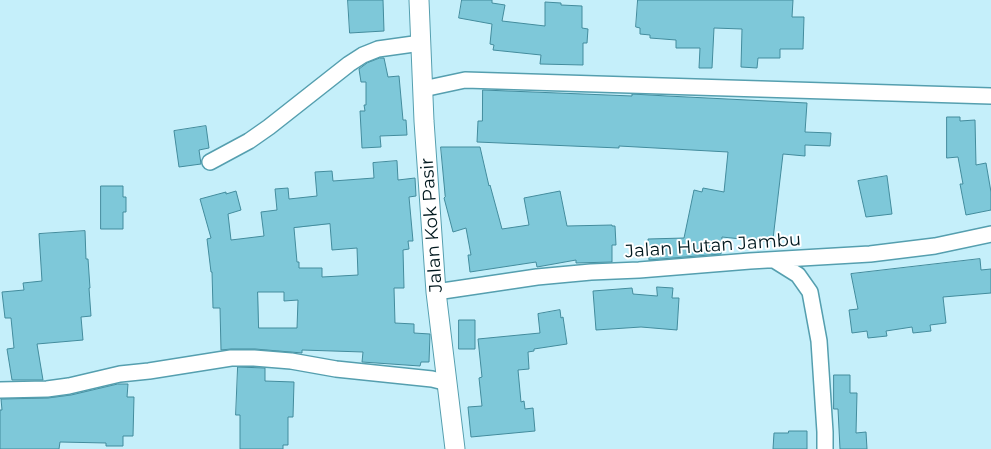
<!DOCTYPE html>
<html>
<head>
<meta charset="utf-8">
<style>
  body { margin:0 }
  canvas { display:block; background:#c5effa }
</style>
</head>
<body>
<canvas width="991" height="449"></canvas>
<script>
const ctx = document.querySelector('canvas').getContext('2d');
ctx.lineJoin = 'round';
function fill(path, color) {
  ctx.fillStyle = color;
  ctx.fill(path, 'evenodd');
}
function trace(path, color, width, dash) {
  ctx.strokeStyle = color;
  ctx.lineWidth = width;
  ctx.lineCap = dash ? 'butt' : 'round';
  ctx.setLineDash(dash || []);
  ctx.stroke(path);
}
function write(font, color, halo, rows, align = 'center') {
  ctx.font = font + ' Montserrat,sans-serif';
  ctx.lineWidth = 4;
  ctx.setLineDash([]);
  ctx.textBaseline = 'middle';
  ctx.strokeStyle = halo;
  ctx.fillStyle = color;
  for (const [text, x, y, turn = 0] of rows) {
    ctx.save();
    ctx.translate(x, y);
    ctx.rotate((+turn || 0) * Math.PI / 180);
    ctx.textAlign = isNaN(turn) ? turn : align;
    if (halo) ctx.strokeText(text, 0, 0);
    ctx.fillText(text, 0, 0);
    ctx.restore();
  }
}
const building = new Path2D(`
  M 348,0 L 383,0 L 384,31 L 350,33 Z
  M 462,0 L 492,0 L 492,3 L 505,5 L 502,21 L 545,26 L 545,2 L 561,3 L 561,5 L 582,6 L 582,28 L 588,29 L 587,43 L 583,43 L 583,65 L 540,64 L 541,55 L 493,50 L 494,45 L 490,44 L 492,24 L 459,18 Z
  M 638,0 L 793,0 L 792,17 L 804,17 L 803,49 L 780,49 L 780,58 L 758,58 L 757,68 L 741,67 L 742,29 L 714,28 L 712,68 L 699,68 L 700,48 L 676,48 L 676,40 L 650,38 L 650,35 L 640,34 L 640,28 L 636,27 Z
  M 380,58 L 384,58 L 388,77 L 399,76 L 403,120 L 406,120 L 407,135 L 380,136 L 381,147 L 362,148 L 360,111 L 365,111 L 364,105 L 366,105 L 366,82 L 361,82 L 359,69 L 367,63 Z
  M 483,90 L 632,96 L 632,94 L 667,96 L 807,103 L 805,132 L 831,133 L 830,146 L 805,145 L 805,156 L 783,154 L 773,239 L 770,238 L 770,242 L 722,237 L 721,254 L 649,260 L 648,239 L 684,238 L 694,190 L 702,192 L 703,188 L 724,192 L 728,152 L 619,146 L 619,148 L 477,142 L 478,121 L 482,121 Z
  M 947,117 L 960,117 L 960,121 L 975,120 L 976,165 L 986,163 L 991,192 L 991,210 L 966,215 L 960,184 L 963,184 L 958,157 L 947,158 Z
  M 206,126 L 209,148 L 199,150 L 201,164 L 179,167 L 174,131 Z
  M 441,147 L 480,147 L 489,186 L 490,185 L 502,229 L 529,225 L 524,198 L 560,191 L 567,226 L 612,225 L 612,226 L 615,226 L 616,245 L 612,245 L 612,262 L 576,263 L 576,260 L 537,267 L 536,262 L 470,272 L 468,255 L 471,255 L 466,228 L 453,232 L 444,198 L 445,197 Z
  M 397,161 L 398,180 L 415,178 L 416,196 L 409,197 L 413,241 L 408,241 L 409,249 L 403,250 L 404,288 L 394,288 L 395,323 L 414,324 L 414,333 L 430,334 L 429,362 L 421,362 L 420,366 L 362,362 L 363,352 L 302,350 L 302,353 L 255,349 L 231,349 L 221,350 L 220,308 L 213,308 L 212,272 L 211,272 L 207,239 L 211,238 L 200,199 L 226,192 L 226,194 L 236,191 L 241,210 L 228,214 L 231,240 L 264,236 L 261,212 L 277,210 L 275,189 L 288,188 L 289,199 L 317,196 L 315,172 L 332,171 L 333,181 L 374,178 L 373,163 ZM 330,224 L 332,250 L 357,248 L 358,275 L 322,277 L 322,268 L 299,268 L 299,262 L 297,262 L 294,228 ZM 258,292 L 284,292 L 284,301 L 298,300 L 297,328 L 259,328 Z
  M 887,176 L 892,214 L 866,217 L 858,181 Z
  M 101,186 L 123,186 L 123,197 L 126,197 L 126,212 L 123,212 L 123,229 L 101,229 Z
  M 85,231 L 86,259 L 88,259 L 90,288 L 89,288 L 91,316 L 81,317 L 83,340 L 37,344 L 43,380 L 12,380 L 7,349 L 14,348 L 11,318 L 5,318 L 2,292 L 24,290 L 23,283 L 42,281 L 39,234 Z
  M 980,259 L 981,270 L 991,269 L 991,293 L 943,297 L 946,323 L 930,325 L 931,331 L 913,333 L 912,327 L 886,331 L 887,336 L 868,338 L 867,331 L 852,333 L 849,310 L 858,309 L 851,274 Z
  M 657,287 L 673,288 L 672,298 L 679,298 L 677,330 L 641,327 L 596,330 L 593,291 L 632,288 L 633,294 L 657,296 Z
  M 560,310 L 561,318 L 563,317 L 567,344 L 534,349 L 534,351 L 528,352 L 529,369 L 518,370 L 521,402 L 524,401 L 525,409 L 533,408 L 535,431 L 471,437 L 468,407 L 482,406 L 479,378 L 482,377 L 478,339 L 540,333 L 538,314 Z
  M 459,320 L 475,320 L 475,349 L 459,349 Z
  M 238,367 L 265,368 L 265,381 L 294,382 L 293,417 L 288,417 L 288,445 L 283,445 L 283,449 L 240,449 L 240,415 L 236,415 Z
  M 834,375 L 850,375 L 850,393 L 857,393 L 856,433 L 866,432 L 867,449 L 840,449 L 838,409 L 834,409 Z
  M 118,384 L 128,384 L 127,397 L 134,397 L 133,436 L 123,436 L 123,446 L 106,446 L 106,443 L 60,442 L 59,449 L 0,449 L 0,410 L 2,410 L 1,399 L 48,398 L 71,395 Z
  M 789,431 L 807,431 L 807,449 L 773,449 L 774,433 L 788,433 Z`);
const minor = new Path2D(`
  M 423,89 L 465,80 L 991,96
  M 210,162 L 249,141 L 269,127 L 349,64 L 363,55 L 378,49 L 421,43
  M 774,260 L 798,275 L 810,292 L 819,341 L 825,432 L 825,449
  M 436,292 L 537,277 L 591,272 L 639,270 L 750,261 L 870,254 L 935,246 L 991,234
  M 0,390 L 47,389 L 69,386 L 120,374 L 149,371 L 231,358 L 254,358 L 291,361 L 336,369 L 432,379 L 448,383`);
const tertiary = new Path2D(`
  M 419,0 L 424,121 L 436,292 L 455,449`);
const streetNames = [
  ["Jalan Kok Pasir",432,225,-94],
  ["Jalan Hutan Jambu",713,246,-4]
];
fill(building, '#7ec8d9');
trace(building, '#438c9d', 1);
trace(minor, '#559faf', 18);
trace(tertiary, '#559faf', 21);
trace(minor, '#fff', 15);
trace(tertiary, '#fff', 19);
write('18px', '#00181e', '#fff', streetNames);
</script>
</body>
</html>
